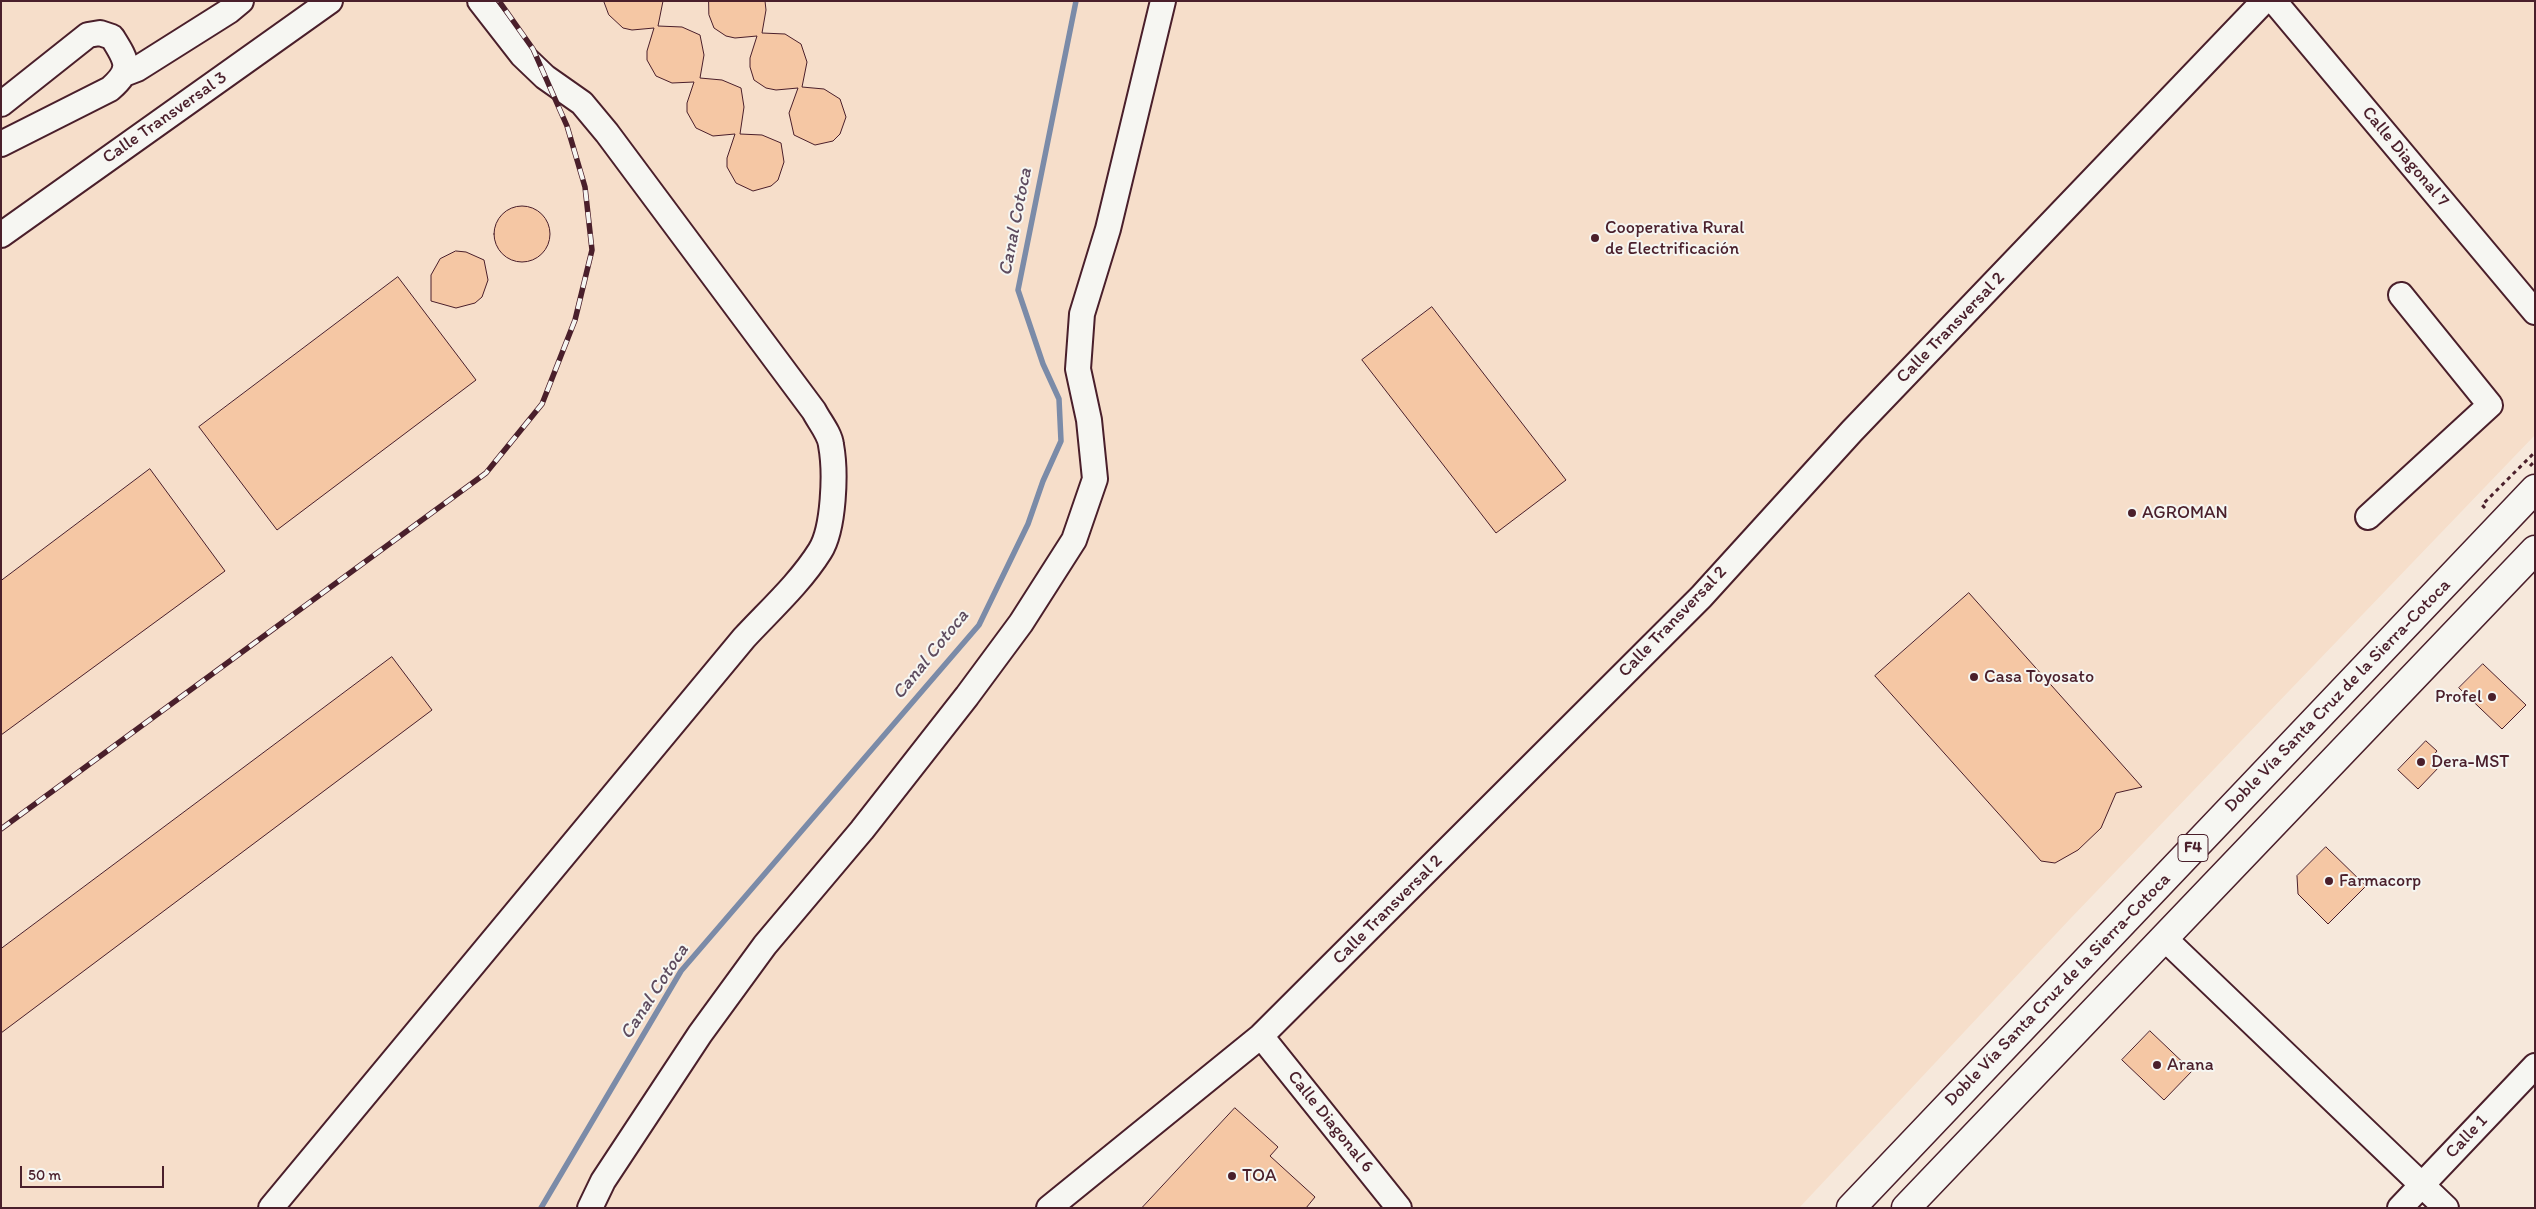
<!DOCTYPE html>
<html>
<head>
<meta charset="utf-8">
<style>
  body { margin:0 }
  #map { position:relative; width:2536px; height:1209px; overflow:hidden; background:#f6e8db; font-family:Itim,sans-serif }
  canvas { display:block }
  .frame { position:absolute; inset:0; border:2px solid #4a1f2b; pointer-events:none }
  .scale { position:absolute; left:20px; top:1166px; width:144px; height:22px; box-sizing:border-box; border:2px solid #4a1f2b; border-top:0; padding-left:6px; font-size:15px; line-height:18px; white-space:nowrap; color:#4a1f2b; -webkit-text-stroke:4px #f6f6f2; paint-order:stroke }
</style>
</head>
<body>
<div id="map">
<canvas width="2536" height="1209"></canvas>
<div class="frame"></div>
<div class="scale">50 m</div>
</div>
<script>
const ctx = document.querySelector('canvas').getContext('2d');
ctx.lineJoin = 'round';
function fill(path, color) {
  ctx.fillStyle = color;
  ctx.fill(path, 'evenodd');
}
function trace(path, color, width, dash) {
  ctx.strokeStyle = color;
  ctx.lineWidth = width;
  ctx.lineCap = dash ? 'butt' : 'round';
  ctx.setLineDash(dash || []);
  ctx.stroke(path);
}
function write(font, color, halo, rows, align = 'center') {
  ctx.font = font + ' Itim,sans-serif';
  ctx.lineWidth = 4;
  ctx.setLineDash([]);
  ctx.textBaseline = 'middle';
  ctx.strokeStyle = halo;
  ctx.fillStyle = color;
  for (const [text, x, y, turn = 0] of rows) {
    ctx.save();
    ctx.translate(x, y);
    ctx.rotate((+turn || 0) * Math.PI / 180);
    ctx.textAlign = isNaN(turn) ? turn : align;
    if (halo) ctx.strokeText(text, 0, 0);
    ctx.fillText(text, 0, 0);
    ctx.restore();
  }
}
const built = new Path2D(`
  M 1,1 L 2535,1 L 2535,435 L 2070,919 L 1799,1208 L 1,1208 Z`);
const stream = new Path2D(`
  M 541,1208 L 681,971 L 979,625 L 1028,524 L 1043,481 L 1061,441 L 1059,399 L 1043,364 L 1018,290 L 1076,1`);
const building = new Path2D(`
  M 604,1 L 663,1 L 658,26 L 682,27 L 700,35 L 704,55 L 700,78 L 722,80 L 741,88 L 744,107 L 740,134 L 762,135 L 781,143 L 784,162 L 778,180 L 771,186 L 753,191 L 736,183 L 727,167 L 727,158 L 735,134 L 713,136 L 696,128 L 687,112 L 687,103 L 694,82 L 672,83 L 656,76 L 647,60 L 647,51 L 654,28 L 632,30 L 623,28 L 609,15 Z
  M 709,1 L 765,1 L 766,10 L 762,33 L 785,34 L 801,44 L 807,62 L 802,87 L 824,89 L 840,99 L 846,117 L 840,134 L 833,141 L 815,145 L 794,135 L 789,113 L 798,88 L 776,90 L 766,88 L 754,80 L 750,67 L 750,58 L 757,36 L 735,38 L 726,36 L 714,28 L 709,15 Z
  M494 234a28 28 0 1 1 56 0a28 28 0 1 1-56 0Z
  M 456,251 L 466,252 L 484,260 L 488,280 L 482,297 L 475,303 L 456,308 L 431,301 L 431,275 L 440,259 Z
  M 398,277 L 476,380 L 277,530 L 199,427 Z
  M 1432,307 L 1566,480 L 1496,533 L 1362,360 Z
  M 150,469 L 225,571 L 1,735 L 1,581 Z
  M 1969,593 L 2142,787 L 2116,793 L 2101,828 L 2078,850 L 2055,863 L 2041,861 L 1875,676 Z
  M 392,657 L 432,710 L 1,1033 L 1,949 Z
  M 2483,664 L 2526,705 L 2502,729 L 2459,688 Z
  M 2426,741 L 2437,751 L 2431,758 L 2440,766 L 2418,789 L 2398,770 Z
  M 2326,847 L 2366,886 L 2328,924 L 2298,894 L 2297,876 Z
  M 2150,1031 L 2192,1071 L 2164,1100 L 2122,1060 Z
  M 1235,1108 L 1278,1147 L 1270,1156 L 1315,1197 L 1306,1208 L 1142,1208 Z`);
const path = new Path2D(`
  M 2530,466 L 2535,461
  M 2485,508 L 2482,505 L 2533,454 L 2535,456`);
const minor = new Path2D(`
  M 2274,1 L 2535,312
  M 124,74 L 137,69 L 229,11 L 241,1
  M 1,104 L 88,35 L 100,33 L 112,37 C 127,61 133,69 110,89 L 1,144
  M 1,235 L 330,1
  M 2368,517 L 2490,405 L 2401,295
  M 2164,938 L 2446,1208
  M 1261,1036 L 1399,1208
  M 271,1208 L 744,638 C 769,611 800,583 820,551 C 834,529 836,472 831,445 C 830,434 819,421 814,411 L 607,133 L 582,103 L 545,77 L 522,55 L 480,1
  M 590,1208 L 603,1181 L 700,1034 L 765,945 L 862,830 L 967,696 L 1021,623 L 1074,540 L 1095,479 L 1089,420 L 1078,369 L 1082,314 L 1108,229 L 1163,1
  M 1049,1208 L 1261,1036 L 1701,597 L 1852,431 L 2264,1
  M 2400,1208 L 2535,1066`);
const highway = new Path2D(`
  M 1851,1208 L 2535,489
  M 1906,1208 L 2535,550`);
const rail = new Path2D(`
  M 1,829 L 486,473 L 542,404 L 575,320 L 592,250 L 585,187 L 567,126 L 533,49 L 499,1`);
const markers = [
  [1595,238,5,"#4a1f2b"],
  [2132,513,5,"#4a1f2b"],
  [1974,677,5,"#4a1f2b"],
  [2492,697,5,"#4a1f2b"],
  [2421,762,5,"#4a1f2b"],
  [2329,881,5,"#4a1f2b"],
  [2157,1065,5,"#4a1f2b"],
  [1232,1176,5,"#4a1f2b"]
];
const shields = [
  [2193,848,30]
];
const shieldNames = [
  ["F4",2193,848]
];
const streetNames = [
  ["Calle Transversal 3",165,118,-35],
  ["Calle Diagonal 7",2405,157,50],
  ["Calle Transversal 2",1951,328,-46],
  ["Calle Transversal 2",1673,622,-46],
  ["Doble Vía Santa Cruz de la Sierra-Cotoca",2338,696,-46],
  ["Calle Transversal 2",1388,910,-45],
  ["Doble Vía Santa Cruz de la Sierra-Cotoca",2058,990,-46],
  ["Calle Diagonal 6",1330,1122,51],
  ["Calle 1",2467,1137,-47]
];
const poiNames = [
  ["Cooperativa Rural",1605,228],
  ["de Electrificación",1605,249],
  ["AGROMAN",2142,513],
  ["Casa Toyosato",1984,677],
  ["Profel",2482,697,"right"],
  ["Dera-MST",2431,762],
  ["Farmacorp",2339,881],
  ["Arana",2167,1065],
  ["TOA",1242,1176]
];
const waterNames = [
  ["Canal Cotoca",1016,222,-79],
  ["Canal Cotoca",931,655,-51],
  ["Canal Cotoca",655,992,-57]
];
fill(built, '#f6deca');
trace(stream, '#7b8ba8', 5.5);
fill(building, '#f5c7a4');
trace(building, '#4a1f2b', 1);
trace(minor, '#4a1f2b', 28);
trace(highway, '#4a1f2b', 31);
trace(path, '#4a1f2b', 3, [4, 4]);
trace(minor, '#f6f6f2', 24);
trace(highway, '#f6f6f2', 28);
trace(rail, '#4a1f2b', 5.5);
trace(rail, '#f6f6f2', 4, [11]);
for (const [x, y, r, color] of markers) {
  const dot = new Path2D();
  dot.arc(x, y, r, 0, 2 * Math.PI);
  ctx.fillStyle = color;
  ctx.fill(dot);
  trace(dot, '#f6f6f2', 2);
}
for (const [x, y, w] of shields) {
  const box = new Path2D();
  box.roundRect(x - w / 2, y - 13.5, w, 27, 4);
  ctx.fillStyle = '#f6f6f2';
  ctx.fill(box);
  trace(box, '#4a1f2b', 1);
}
write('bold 16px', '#4a1f2b', null, shieldNames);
write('18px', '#4a1f2b', '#f6f6f2', streetNames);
write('18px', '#4a1f2b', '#f6f6f2', poiNames, 'left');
write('italic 19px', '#5e4c5f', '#f6f6f2', waterNames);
</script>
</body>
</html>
